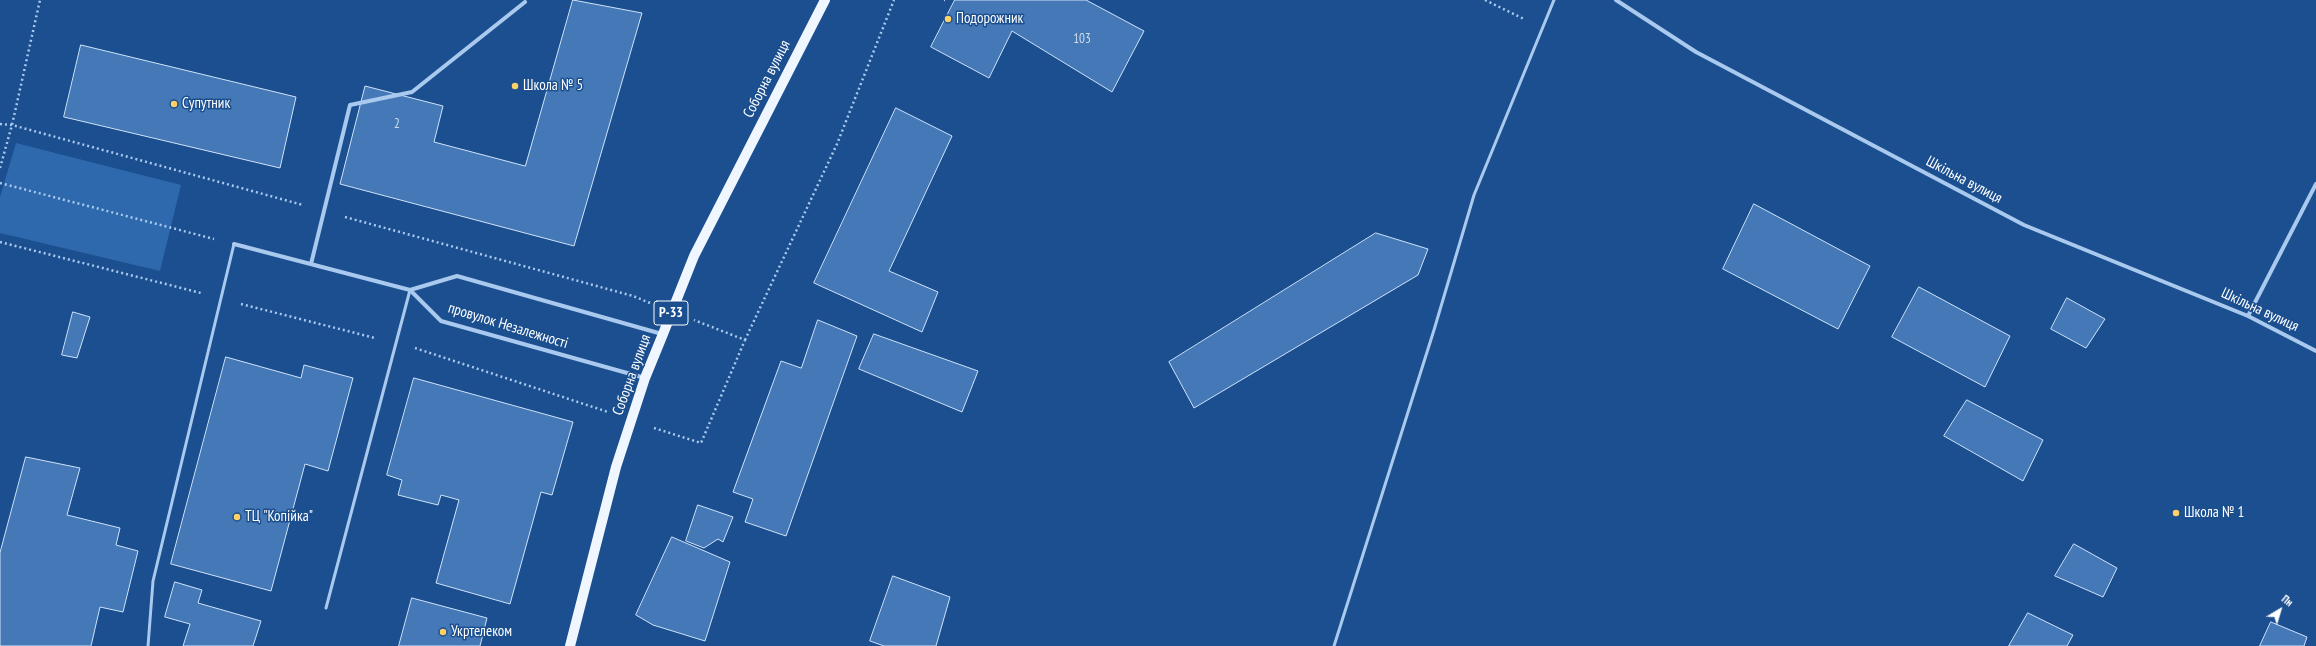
<!DOCTYPE html>
<html>
<head>
<meta charset="utf-8">
<style>
  body { margin:0 }
  #map { position:relative; width:2316px; height:646px; overflow:hidden; background:#1b4f8f; font-family:"PT Sans Narrow",sans-serif }
  canvas { display:block }
  .north { position:absolute; left:2260px; top:590px; width:40px; height:40px; -webkit-text-stroke:3px #1b4f8f; paint-order:stroke; rotate:38deg; font-size:11px; font-weight:700; line-height:16px; text-align:center; color:#fff }
  .north::after { content:''; display:block; margin:auto; width:14px; height:18px; background:#fff; clip-path:polygon(50% 0,100% 100%,50% 72%,0 100%) }
</style>
</head>
<body>
<div id="map">
<canvas width="2316" height="646"></canvas>
<div class="north">Пн</div>
</div>
<script>
const ctx = document.querySelector('canvas').getContext('2d');
ctx.lineJoin = 'round';
function fill(path, color) {
  ctx.fillStyle = color;
  ctx.fill(path, 'evenodd');
}
function trace(path, color, width, dash) {
  ctx.strokeStyle = color;
  ctx.lineWidth = width;
  ctx.lineCap = dash ? 'butt' : 'round';
  ctx.setLineDash(dash || []);
  ctx.stroke(path);
}
function write(font, color, halo, rows, align = 'center') {
  ctx.font = font + ' "PT Sans Narrow",sans-serif';
  ctx.lineWidth = 3;
  ctx.setLineDash([]);
  ctx.textBaseline = 'middle';
  ctx.strokeStyle = halo;
  ctx.fillStyle = color;
  for (const [text, x, y, turn = 0] of rows) {
    ctx.save();
    ctx.translate(x, y);
    ctx.rotate((+turn || 0) * Math.PI / 180);
    ctx.textAlign = isNaN(turn) ? turn : align;
    if (halo) ctx.strokeText(text, 0, 0);
    ctx.fillText(text, 0, 0);
    ctx.restore();
  }
}
const green = new Path2D(`
  M 16,143 L 181,185 L 160,271 L 0,233 L 0,197 Z`);
const building = new Path2D(`
  M 573,0 L 642,13 L 574,246 L 340,184 L 365,86 L 443,106 L 434,142 L 525,166 Z
  M 955,0 L 1086,0 L 1144,31 L 1112,92 L 1012,31 L 989,78 L 931,47 Z
  M 81,45 L 296,97 L 280,168 L 64,117 Z
  M 896,108 L 952,136 L 889,271 L 938,292 L 922,332 L 814,283 Z
  M 1754,204 L 1870,266 L 1838,329 L 1723,269 Z
  M 1376,233 L 1428,249 L 1418,275 L 1194,408 L 1169,362 Z
  M 1919,287 L 2010,336 L 1985,387 L 1892,337 Z
  M 2067,298 L 2105,319 L 2086,348 L 2051,329 Z
  M 73,312 L 90,317 L 77,358 L 62,355 Z
  M 818,320 L 857,336 L 786,536 L 745,522 L 753,499 L 733,492 L 781,361 L 801,368 Z
  M 874,334 L 978,371 L 962,412 L 859,369 Z
  M 226,357 L 301,378 L 304,365 L 353,378 L 328,471 L 305,464 L 271,591 L 171,564 Z
  M 414,378 L 573,422 L 552,495 L 541,492 L 510,604 L 436,583 L 459,500 L 441,495 L 438,505 L 398,495 L 402,480 L 387,475 Z
  M 1967,400 L 2043,440 L 2023,481 L 1944,436 Z
  M 26,457 L 80,468 L 67,515 L 120,528 L 116,545 L 138,551 L 123,612 L 100,607 L 91,646 L 0,646 L 0,553 Z
  M 698,505 L 733,517 L 723,542 L 718,539 L 704,548 L 686,541 Z
  M 672,537 L 730,562 L 705,641 L 653,625 L 636,615 Z
  M 2074,544 L 2117,568 L 2103,597 L 2055,576 Z
  M 893,576 L 950,597 L 936,646 L 884,646 L 870,641 Z
  M 175,582 L 202,590 L 198,603 L 261,621 L 253,646 L 183,646 L 190,624 L 165,617 Z
  M 412,598 L 487,618 L 480,646 L 399,646 Z
  M 2028,613 L 2073,635 L 2067,646 L 2009,646 Z
  M 2271,622 L 2307,637 L 2304,646 L 2260,646 Z`);
const path = new Path2D(`
  M 944,0 L 945,0
  M 1485,0 L 1524,19
  M 0,124 L 12,125 L 303,205
  M 0,168 L 12,125 L 40,0
  M 0,183 L 214,239
  M 345,217 L 633,296 L 650,303
  M 0,242 L 201,293
  M 241,304 L 375,338
  M 745,340 L 837,144 L 894,0
  M 415,348 L 608,412
  M 654,428 L 701,443 L 745,340 L 694,320`);
const lane = new Path2D(`
  M 326,608 L 410,290
  M 148,646 L 153,581 L 234,244
  M 1334,646 L 1434,330 L 1474,195 L 1554,0`);
const street = new Path2D(`
  M 1616,0 L 1696,52 L 2024,225 L 2248,316 L 2316,351
  M 234,244 L 410,290 L 441,321 L 645,378
  M 311,264 L 350,105 L 412,92 L 525,2
  M 410,290 L 457,276 L 662,334
  M 2248,316 L 2316,184`);
const primary = new Path2D(`
  M 570,646 L 616,467 L 645,378 L 663,334 L 694,256 L 825,0`);
const markers = [
  [948,19,4,"#ffd166"],
  [515,86,4,"#ffd166"],
  [174,104,4,"#ffd166"],
  [2176,513,4,"#ffd166"],
  [237,517,4,"#ffd166"],
  [443,632,4,"#ffd166"]
];
const numberNames = [
  ["103",1082,39],
  ["2",397,124]
];
const shields = [
  [671,313,34]
];
const shieldNames = [
  ["Р-33",671,313]
];
const poiNames = [
  ["Подорожник",956,19],
  ["Школа № 5",523,86],
  ["Супутник",182,104],
  ["Школа № 1",2184,513],
  ["ТЦ \"Копійка\"",245,517],
  ["Укртелеком",451,632]
];
const streetNames = [
  ["Соборна вулиця",767,79,-63],
  ["Шкільна вулиця",1964,180,28],
  ["Шкільна вулиця",2260,310,25],
  ["провулок Незалежності",508,326,17],
  ["Соборна вулиця",632,375,-70]
];
fill(green, '#2e69ad');
fill(building, '#4478b7');
trace(building, '#cfe3fa', 1);
trace(path, '#a9c9ee', 2.5, [2, 3]);
trace(lane, '#a9c9ee', 3);
trace(street, '#a9c9ee', 4);
trace(primary, '#f0f6ff', 10);
for (const [x, y, r, color] of markers) {
  const dot = new Path2D();
  dot.arc(x, y, r, 0, 2 * Math.PI);
  ctx.fillStyle = color;
  ctx.fill(dot);
  trace(dot, '#1b4f8f', 1.5);
}
write('13px', '#d0dded', null, numberNames);
for (const [x, y, w] of shields) {
  const box = new Path2D();
  box.roundRect(x - w / 2, y - 12, w, 24, 3);
  ctx.fillStyle = '#1b4f8f';
  ctx.fill(box);
  trace(box, '#fff', 1);
}
write('bold 14px', '#fff', null, shieldNames);
write('15px', '#fff', '#1b4f8f', poiNames, 'left');
write('15px', '#fff', '#1b4f8f', streetNames);
</script>
</body>
</html>
